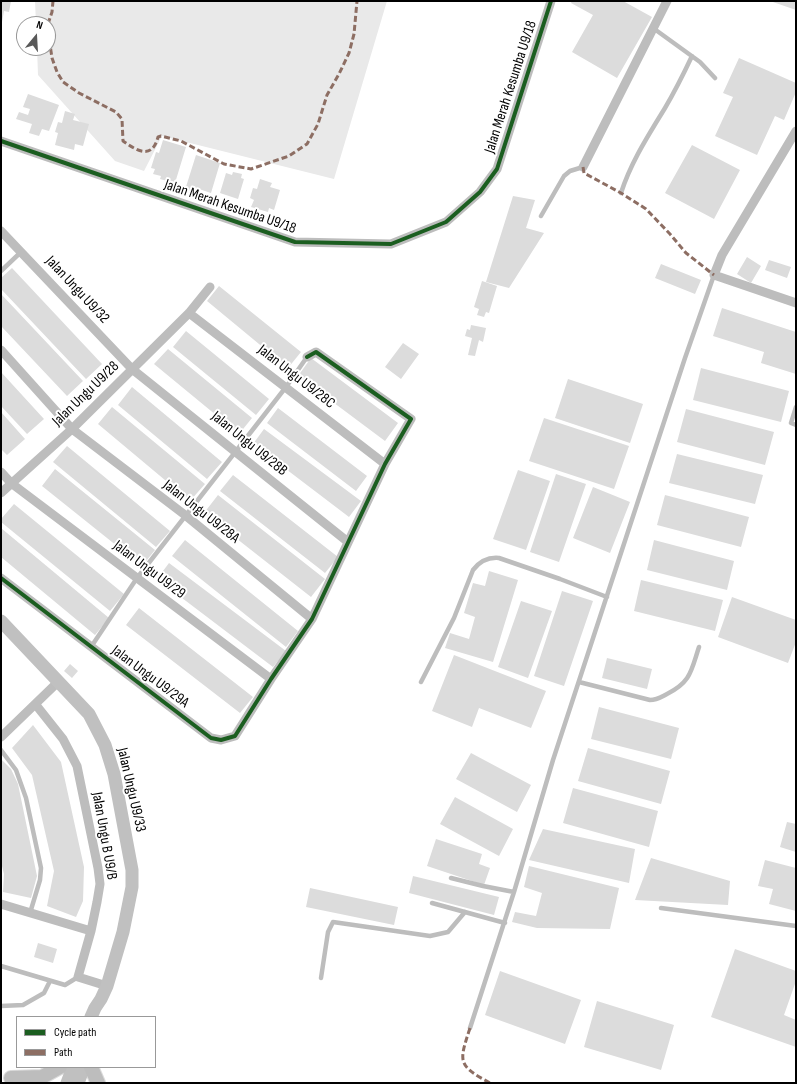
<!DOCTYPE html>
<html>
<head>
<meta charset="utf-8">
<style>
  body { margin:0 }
  #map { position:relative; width:797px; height:1084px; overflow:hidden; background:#fff; font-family:"Sofia Sans Condensed",sans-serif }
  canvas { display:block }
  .frame { position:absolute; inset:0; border:2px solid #000; pointer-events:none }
  .legend { position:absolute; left:16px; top:1016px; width:140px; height:52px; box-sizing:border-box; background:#fff; border:1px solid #999; margin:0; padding:5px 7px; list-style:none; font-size:12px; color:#000 }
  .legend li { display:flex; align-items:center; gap:8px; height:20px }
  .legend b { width:20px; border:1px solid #999 }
  .north { position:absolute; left:16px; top:16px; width:40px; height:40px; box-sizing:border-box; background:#fff; border:1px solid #999; border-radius:50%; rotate:18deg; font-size:11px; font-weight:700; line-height:16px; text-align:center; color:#000 }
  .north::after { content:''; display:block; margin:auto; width:14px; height:18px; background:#595959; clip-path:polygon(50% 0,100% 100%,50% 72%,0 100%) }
</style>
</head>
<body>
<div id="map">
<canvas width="797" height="1084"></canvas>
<div class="frame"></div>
<ul class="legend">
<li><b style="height:5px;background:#1b5e20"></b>Cycle path</li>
<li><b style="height:5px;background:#8d6e63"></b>Path</li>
</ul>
<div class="north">N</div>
</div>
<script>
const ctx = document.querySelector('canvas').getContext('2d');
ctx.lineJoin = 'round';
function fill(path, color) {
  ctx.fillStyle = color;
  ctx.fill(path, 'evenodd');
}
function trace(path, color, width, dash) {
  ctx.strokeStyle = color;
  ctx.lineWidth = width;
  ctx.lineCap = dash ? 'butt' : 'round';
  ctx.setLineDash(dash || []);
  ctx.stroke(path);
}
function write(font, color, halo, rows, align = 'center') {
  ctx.font = font + ' "Sofia Sans Condensed",sans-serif';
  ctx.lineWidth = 4;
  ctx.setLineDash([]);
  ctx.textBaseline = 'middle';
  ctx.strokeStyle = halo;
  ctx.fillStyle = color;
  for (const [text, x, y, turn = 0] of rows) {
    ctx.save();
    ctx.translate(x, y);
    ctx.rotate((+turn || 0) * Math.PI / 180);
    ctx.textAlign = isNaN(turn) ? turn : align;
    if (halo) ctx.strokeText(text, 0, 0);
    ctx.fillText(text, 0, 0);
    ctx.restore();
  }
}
const green = new Path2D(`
  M 35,1 L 387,1 L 334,179 L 162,136 L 144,171 L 115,161 L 38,75 L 37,48 L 48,48 L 48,24 L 36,24 Z`);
const building = new Path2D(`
  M 1,1 L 11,1 L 9,12 L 4,11 L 2,22 Z
  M 572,1 L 623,1 L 652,17 L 617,78 L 572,52 L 593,15 L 571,3 Z
  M 770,1 L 796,1 L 796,10 Z
  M 739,58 L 796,83 L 796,92 L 784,120 L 775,116 L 757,155 L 715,136 L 733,97 L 723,93 Z
  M 28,94 L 59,105 L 49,131 L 42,129 L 39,136 L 29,133 L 32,124 L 16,119 L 19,112 L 28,115 L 30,109 L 23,107 Z
  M 65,111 L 75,114 L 73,120 L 89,124 L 83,146 L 75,144 L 74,150 L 55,145 L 58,133 L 55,132 L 58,122 L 62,123 Z
  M 163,140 L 186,147 L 175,183 L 160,179 L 161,176 L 153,174 L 155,169 L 151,168 L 156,152 L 159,153 Z
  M 692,145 L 740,170 L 714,219 L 665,193 Z
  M 196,155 L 220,163 L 211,193 L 199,189 L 198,194 L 185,190 Z
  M 233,172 L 242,174 L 241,178 L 244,179 L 238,199 L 220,193 L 226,173 L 232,175 Z
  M 260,179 L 272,183 L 270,187 L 280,190 L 274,210 L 269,208 L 268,212 L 251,207 L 254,200 L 250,198 L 253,188 L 257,189 Z
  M 513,196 L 535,200 L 526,228 L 544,233 L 509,288 L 486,282 Z
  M 747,257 L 761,266 L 751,283 L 737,274 Z
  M 769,260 L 791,267 L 787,278 L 765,270 Z
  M 661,264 L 701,280 L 695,294 L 655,278 Z
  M 12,268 L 102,364 L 86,379 L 1,289 L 1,278 Z
  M 482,281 L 497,286 L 489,313 L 486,312 L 484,317 L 477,315 L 479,309 L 474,307 Z
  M 219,286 L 301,352 L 288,368 L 207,301 Z
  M 1,294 L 83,381 L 67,396 L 1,326 Z
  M 722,308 L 796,332 L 796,374 L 761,363 L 764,352 L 713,336 Z
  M 471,325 L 486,328 L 483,342 L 479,340 L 475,356 L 468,355 L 472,338 L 465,336 L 467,329 L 470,330 Z
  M 186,331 L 269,399 L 256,415 L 173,347 Z
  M 403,343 L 419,354 L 401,379 L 385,367 Z
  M 168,349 L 252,418 L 239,434 L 154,364 Z
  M 311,358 L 398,423 L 385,441 L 298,376 Z
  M 701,368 L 789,391 L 781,422 L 693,400 Z
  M 1,372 L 44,419 L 27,434 L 1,406 Z
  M 568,379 L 643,404 L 630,443 L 555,418 Z
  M 132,387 L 222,462 L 207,479 L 118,405 Z
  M 112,407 L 205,484 L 190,501 L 98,424 Z
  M 278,408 L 367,476 L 356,491 L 267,423 Z
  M 686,409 L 774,432 L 765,465 L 677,442 Z
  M 1,412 L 25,439 L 7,455 L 1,449 Z
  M 544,418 L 629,446 L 614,489 L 529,461 Z
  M 264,429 L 361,501 L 349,517 L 253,444 Z
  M 67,446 L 170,531 L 156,547 L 53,462 Z
  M 677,454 L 763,475 L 755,504 L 669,483 Z
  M 55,469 L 155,550 L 142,566 L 42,486 Z
  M 518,470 L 550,481 L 526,550 L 493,539 Z
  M 556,474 L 586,484 L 559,562 L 530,552 Z
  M 233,475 L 338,557 L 325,573 L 220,491 Z
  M 593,487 L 630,502 L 610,553 L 573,538 Z
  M 218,495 L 325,579 L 311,597 L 204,513 Z
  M 665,495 L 749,517 L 741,547 L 657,525 Z
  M 14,504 L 124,594 L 110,611 L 1,522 L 1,519 Z
  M 1,528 L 109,618 L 95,635 L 1,557 Z
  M 185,540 L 298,631 L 286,647 L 172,556 Z
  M 654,540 L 734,561 L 727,590 L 647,570 Z
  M 169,563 L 286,651 L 273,667 L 157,579 Z
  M 489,571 L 518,580 L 493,662 L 445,648 L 450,633 L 469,639 L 475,617 L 464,613 L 473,583 L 485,586 Z
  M 641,580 L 723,600 L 715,631 L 634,611 Z
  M 562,591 L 593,601 L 564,686 L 534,676 Z
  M 732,597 L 796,620 L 796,642 L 788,663 L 718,637 Z
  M 521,601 L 552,611 L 528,678 L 498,667 Z
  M 139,608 L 253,697 L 240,713 L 126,625 Z
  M 454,655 L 546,691 L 531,728 L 479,708 L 472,727 L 432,711 Z
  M 607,658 L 652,669 L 647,689 L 602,678 Z
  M 70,664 L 78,671 L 72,678 L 64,671 Z
  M 599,707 L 679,728 L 671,759 L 591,739 Z
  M 33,725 L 61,762 L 84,867 L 83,901 L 76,917 L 47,906 L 54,871 L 32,775 L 12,748 Z
  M 588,748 L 670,771 L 661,804 L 578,781 Z
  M 471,753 L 531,785 L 517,812 L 456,779 Z
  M 1,759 L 11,769 L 18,784 L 37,876 L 31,898 L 3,892 L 4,874 L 1,862 Z
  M 573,788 L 658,811 L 649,847 L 563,823 Z
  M 455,797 L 513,829 L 499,856 L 440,824 Z
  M 787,822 L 796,824 L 796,852 L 780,847 Z
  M 543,829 L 635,849 L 629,883 L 529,860 Z
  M 436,839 L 482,854 L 479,864 L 490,868 L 484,885 L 427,866 Z
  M 651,858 L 730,881 L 728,905 L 635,900 Z
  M 765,860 L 796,868 L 796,911 L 769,904 L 773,889 L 758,886 Z
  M 529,866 L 619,888 L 610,929 L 537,928 L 512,922 L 515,912 L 536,916 L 542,893 L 524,887 Z
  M 413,876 L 499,897 L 494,915 L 409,893 Z
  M 310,888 L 398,907 L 394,925 L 306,907 Z
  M 38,943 L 57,949 L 53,963 L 34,957 Z
  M 735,949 L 796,971 L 796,981 L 784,1015 L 796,1020 L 796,1047 L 711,1017 Z
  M 500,971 L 581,1000 L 565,1044 L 485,1015 Z
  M 597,1001 L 674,1025 L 661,1070 L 584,1047 Z`);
const lane = new Path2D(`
  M 653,28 L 700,62 L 715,78
  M 621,193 C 631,162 648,136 665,108 C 675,91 684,73 692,56
  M 541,216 L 564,176 L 570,171 L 583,167
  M 1,271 L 21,252
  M 796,407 L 791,423 L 796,425
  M 91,647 L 137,578 L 286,387 L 307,357
  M 421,682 L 454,618 L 473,570 C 480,561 488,557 499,558 L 560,579 L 607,597
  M 579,682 L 650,700 C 657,700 661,697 667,694 C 691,682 691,671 699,647
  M 1,750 L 16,770 L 26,798 L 41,868 L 40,880 L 30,913
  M 451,878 L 483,886 L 514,892
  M 432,903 L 505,923
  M 661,908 L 796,926
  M 1,966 L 65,985 L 78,977
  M 321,978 L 328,932 L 333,922 L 430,936 L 448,932 L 465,912
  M 1,1006 L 23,1005 L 44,993 L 50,981
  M 470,1028 L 514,892 L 553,760 L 685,358 L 714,275`);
const street = new Path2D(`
  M 796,131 L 722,255 L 714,275 L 796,303
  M 1,141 L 295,242 L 391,244 L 446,222 L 480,192 L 497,169 L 551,1
  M 583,167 L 667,1
  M 1,231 L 132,369 L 348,542
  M 189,313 L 385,464
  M 1,350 L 72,429 L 185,515 L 312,619
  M 1,472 L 11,483 L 271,679
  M 1,493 L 72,429 L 189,313 L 210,287
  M 1,578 L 211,738 L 221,740 L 235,736 L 271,679 L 312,619 L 385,464 L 411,419 L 316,352 L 307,357
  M 36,705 L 63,739 L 77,766 L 98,868 L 100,884 L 97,902 L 91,931 L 78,977 L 107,986
  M 1,737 L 59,681
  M 1,904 L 91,931`);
const secondary = new Path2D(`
  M 1,621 L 89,714 L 105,745 L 114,774 L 132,870 L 132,887 L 123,932 L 107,986 L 101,999 L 95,1008 L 91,1017
  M 67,1083 L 73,1067
  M 78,1083 L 84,1067`);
const primary = new Path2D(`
  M 91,1067 L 98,1083
  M 11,1078 L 42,1077 L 60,1067`);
const quiet = new Path2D(`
  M 48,24 L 52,12 L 53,1
  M 48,31 L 52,58 L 57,72 L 63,82 L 79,93 L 116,112 L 122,119 L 123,141 C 137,151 152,160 158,137 L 161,136 L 181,141 L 224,164 L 251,169 L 289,156 L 307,144 L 318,124 L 327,95 L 339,74 L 349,53 L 354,34 L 357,1
  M 583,167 L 584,173 L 621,193 L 646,209 L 670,234 L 686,253 L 714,275
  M 470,1028 C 459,1062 457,1065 490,1083`);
const cycleway = new Path2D(`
  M 1,141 L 295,242 L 391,244 L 446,222 L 480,192 L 497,169 L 551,1
  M 1,578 L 211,738 L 221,740 L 235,736 L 271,679 L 312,619 L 385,464 L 411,419 L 316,352 L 307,357`);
const streetNames = [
  ["Jalan Merah Kesumba U9/18",511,87,-72],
  ["Jalan Merah Kesumba U9/18",230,207,19],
  ["Jalan Ungu U9/32",77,290,47],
  ["Jalan Ungu U9/28C",296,377,38],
  ["Jalan Ungu U9/28",86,394,-44],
  ["Jalan Ungu U9/28B",249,444,39],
  ["Jalan Ungu U9/28A",201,512,38],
  ["Jalan Ungu U9/29",149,570,37],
  ["Jalan Ungu U9/29A",150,677,37],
  ["Jalan Ungu U9/33",131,790,77],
  ["Jalan Ungu B U9/B",104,836,80]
];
fill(green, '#e9e9e9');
fill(building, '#dcdcdc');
trace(primary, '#dbdbdb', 16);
trace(lane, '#bdbdbd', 4.5);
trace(street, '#bdbdbd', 9);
trace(secondary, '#c0c0c0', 13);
trace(primary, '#bdbdbd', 14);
trace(quiet, '#8d6e63', 3, [6, 3]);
trace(cycleway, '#1b5e20', 4);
write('15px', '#000', '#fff', streetNames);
</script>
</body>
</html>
